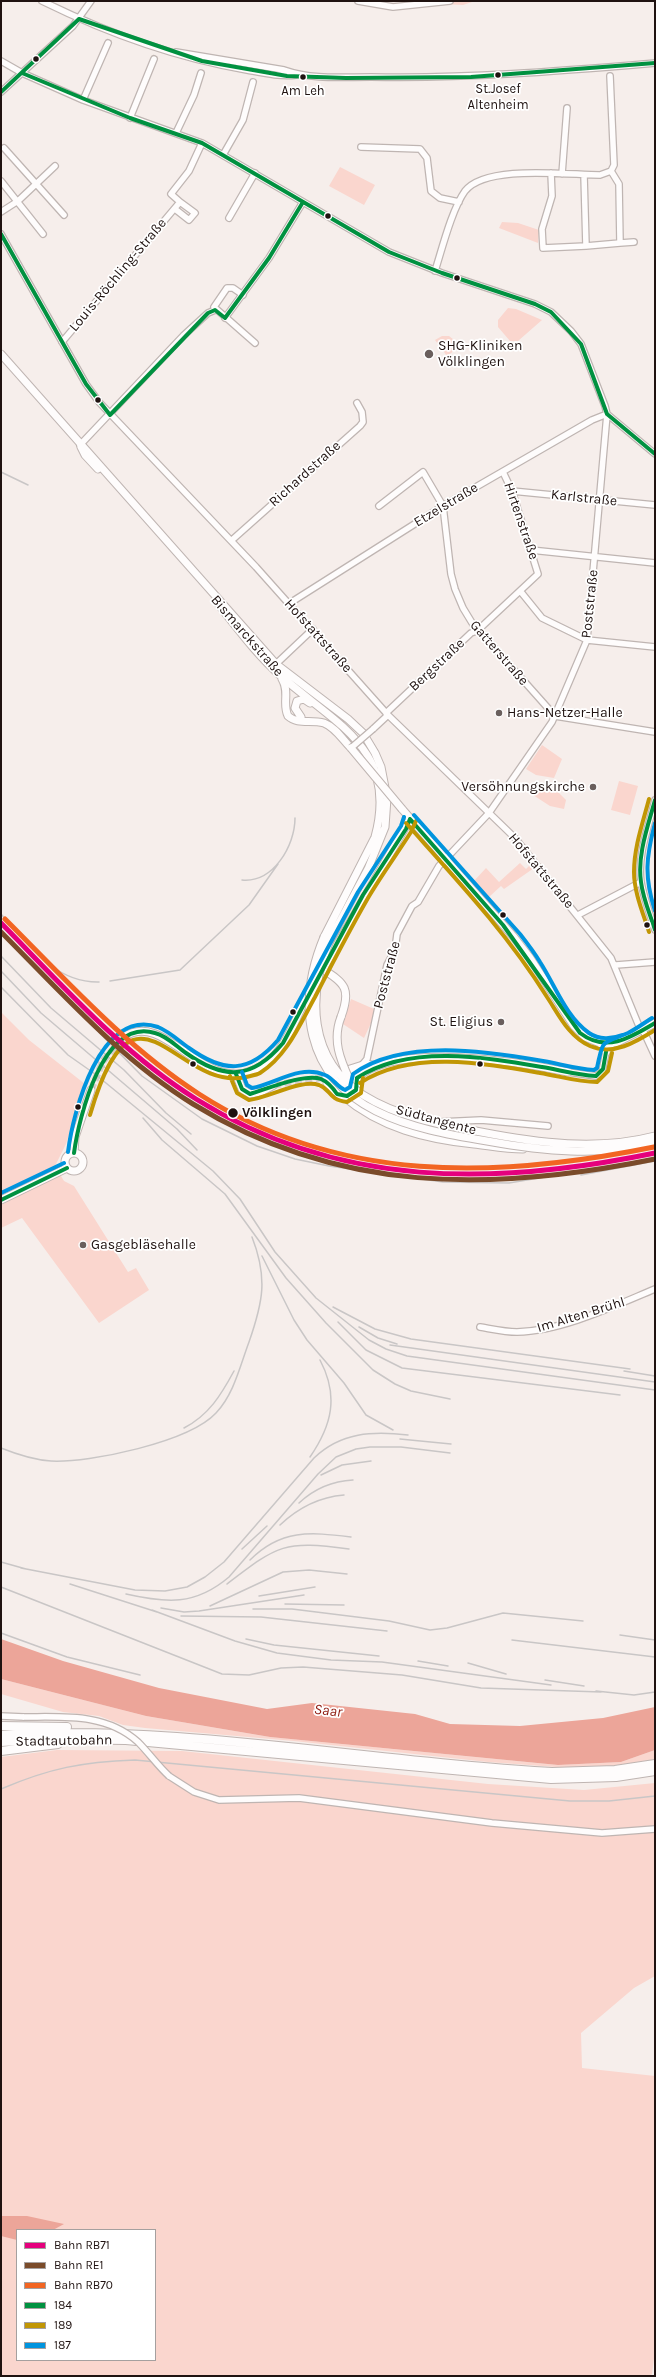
<!DOCTYPE html>
<html>
<head>
<meta charset="utf-8">
<style>
  body { margin:0 }
  #map { position:relative; width:656px; height:2377px; overflow:hidden; background:#f6eeeb; font-family:Karla,sans-serif }
  canvas { display:block }
  .frame { position:absolute; inset:0; border:2px solid #1f1210; pointer-events:none }
  .legend { position:absolute; left:16px; top:2229px; width:140px; height:132px; box-sizing:border-box; background:#fff; border:1px solid #a5a09f; margin:0; padding:5px 7px; list-style:none; font-size:12px; color:#1f1210 }
  .legend li { display:flex; align-items:center; gap:8px; height:20px }
  .legend b { width:20px; border:1px solid #a5a09f }
</style>
</head>
<body>
<div id="map">
<canvas width="656" height="2377"></canvas>
<div class="frame"></div>
<ul class="legend">
<li><b style="height:5px;background:#e5007d"></b>Bahn RB71</li>
<li><b style="height:5px;background:#7a4b2a"></b>Bahn RE1</li>
<li><b style="height:5px;background:#f26522"></b>Bahn RB70</li>
<li><b style="height:5px;background:#009140"></b>184</li>
<li><b style="height:5px;background:#c19604"></b>189</li>
<li><b style="height:5px;background:#0094de"></b>187</li>
</ul>
</div>
<script>
const ctx = document.querySelector('canvas').getContext('2d');
ctx.lineJoin = 'round';
function fill(path, color) {
  ctx.fillStyle = color;
  ctx.fill(path, 'evenodd');
}
function trace(path, color, width, dash) {
  ctx.strokeStyle = color;
  ctx.lineWidth = width;
  ctx.lineCap = dash ? 'butt' : 'round';
  ctx.setLineDash(dash || []);
  ctx.stroke(path);
}
function write(font, color, halo, rows, align = 'center') {
  ctx.font = font + ' Karla,sans-serif';
  ctx.lineWidth = 3.5;
  ctx.setLineDash([]);
  ctx.textBaseline = 'middle';
  ctx.strokeStyle = halo;
  ctx.fillStyle = color;
  for (const [text, x, y, turn = 0] of rows) {
    ctx.save();
    ctx.translate(x, y);
    ctx.rotate((+turn || 0) * Math.PI / 180);
    ctx.textAlign = isNaN(turn) ? turn : align;
    if (halo) ctx.strokeText(text, 0, 0);
    ctx.fillText(text, 0, 0);
    ctx.restore();
  }
}
const green = new Path2D(`
  M 381,1 L 475,1 L 463,5 Z
  M 340,167 L 375,185 L 364,205 L 329,186 Z
  M 502,222 L 518,223 L 539,230 L 538,243 L 499,228 Z
  M 508,308 L 516,309 L 542,320 L 518,341 L 510,341 L 498,327 L 498,320 Z
  M 442,336 L 449,336 L 458,343 L 458,348 L 447,356 L 435,340 Z
  M 542,745 L 562,759 L 554,778 L 536,775 L 526,769 Z
  M 619,781 L 638,786 L 630,815 L 611,810 Z
  M 536,788 L 558,792 L 566,800 L 564,809 L 550,806 L 533,795 Z
  M 520,863 L 526,869 L 531,864 L 534,868 L 504,889 L 501,886 L 489,897 L 474,881 L 486,868 L 499,882 Z
  M 351,999 L 374,1009 L 372,1021 L 364,1038 L 343,1024 Z
  M 1,1012 L 29,1040 L 85,1084 L 66,1144 L 55,1166 L 64,1181 L 74,1186 L 128,1272 L 136,1268 L 149,1290 L 99,1323 L 22,1218 L 1,1228 Z
  M 1,1679 L 146,1716 L 270,1737 L 558,1765 L 621,1762 L 655,1750 L 655,1759 L 623,1767 L 583,1769 L 488,1762 L 294,1741 L 145,1728 L 123,1725 L 99,1716 L 63,1712 L 1,1694 Z
  M 57,1750 L 182,1751 L 488,1784 L 584,1790 L 655,1783 L 655,1976 L 634,1988 L 581,2033 L 582,2068 L 655,2076 L 655,2351 L 652,2374 L 650,2376 L 1,2376 L 1,1757 ZM 17,2230 L 155,2230 L 155,2360 L 17,2360 Z`);
const water = new Path2D(`
  M 1,1639 L 63,1661 L 159,1688 L 267,1709 L 312,1703 L 415,1714 L 450,1724 L 520,1726 L 603,1718 L 655,1707 L 655,1750 L 621,1762 L 558,1765 L 270,1737 L 146,1716 L 1,1679 Z
  M 1,2216 L 27,2216 L 64,2224 L 53,2230 L 17,2230 L 17,2240 L 1,2236 Z`);
const majorTunnel = new Path2D(`
  M 274,1085 L 326,1077
  M 91,1090 L 103,1061 L 124,1037`);
const minor = new Path2D(`
  M 42,1 C 107,33 176,58 247,70 C 263,73 280,77 296,75
  M 358,1 L 393,7 L 450,1
  M 176,52 L 284,70 C 313,80 341,77 371,77 C 466,79 560,71 655,63
  M 1,61 L 22,73 L 83,100 L 202,143 L 389,252 L 442,273 L 535,304 L 551,312 L 571,331 L 581,344 L 605,406 L 607,414 L 587,640 L 552,722 L 489,813 L 439,866 L 418,902 L 412,906 L 397,934 L 395,950 L 387,965 L 370,1045 L 367,1059 L 362,1065
  M 1,92 L 73,26 L 91,1
  M 83,100 L 108,43
  M 130,118 L 154,59
  M 176,133 L 194,95 L 201,73
  M 361,147 L 420,149 L 427,158 L 431,191 L 440,198 L 459,202
  M 4,148 L 64,215
  M 223,155 L 243,120 L 253,82
  M 611,171 L 619,184 L 620,243 L 634,242
  M 551,173 L 552,196 L 542,229 L 543,248 L 586,246
  M 562,174 L 567,108
  M 584,175 L 586,246 L 620,243
  M 1,181 L 43,234
  M 175,209 L 189,220 L 195,213 L 180,202
  M 1,212 L 18,201 L 55,166
  M 229,218 L 255,173
  M 1,234 L 86,384 L 99,402 L 256,567 L 388,715 L 515,838 L 611,958 L 641,1031
  M 435,271 C 442,249 452,209 465,191 C 486,164 568,175 600,175 L 611,171 L 614,165 L 610,76
  M 243,295 L 233,288 L 227,288 L 214,307 L 255,343
  M 225,318 L 269,258 L 303,202
  M 62,342 L 180,202 L 171,194 L 189,171 L 202,143
  M 607,414 L 655,454
  M 80,445 L 184,335 L 208,313 L 215,310
  M 512,491 L 655,505
  M 379,506 L 423,472 L 443,506 L 451,574 L 455,589 L 463,608 L 477,631 L 482,634 L 555,716 L 655,732
  M 232,540 L 360,426 L 363,422 L 362,412 L 357,403
  M 531,550 L 655,563
  M 521,592 L 542,618 L 587,640 L 655,647
  M 290,603 L 443,506 L 592,420 L 607,414
  M 276,664 L 313,629
  M 386,713 L 471,633 L 477,631 L 538,574 L 512,491 L 503,472
  M 373,729 L 388,715
  M 655,800 C 649,826 637,855 641,882 C 644,898 650,915 655,930
  M 578,915 L 641,882
  M 616,965 L 655,962
  M 643,1030 L 655,1056
  M 568,1072 L 596,1076 L 602,1072 L 606,1052 L 612,1044
  M 439,1122 L 481,1120 L 548,1126
  M 480,1327 C 492,1329 505,1332 517,1332 C 562,1331 614,1306 655,1289
  M 1,1716 L 24,1717
  M 169,1776 L 194,1792 L 219,1800 L 299,1798 L 492,1823 L 602,1833 L 655,1829`);
const major = new Path2D(`
  M 1,354 L 276,664 L 348,719 L 363,733 L 375,753 L 381,767 L 387,798 L 385,827 L 368,869 L 330,940
  M 81,447 L 85,455 L 98,469
  M 219,605 C 238,629 258,656 281,676 C 335,724 399,749 375,837 L 324,937
  M 282,679 C 290,692 282,704 288,716 C 298,725 311,719 324,723 C 335,727 343,740 351,748
  M 301,717 L 295,708 L 297,701 L 304,699 L 310,703
  M 402,809 L 513,936 L 530,958 L 574,1026 L 585,1037 L 600,1043 L 616,1043 L 655,1023
  M 322,969 C 346,983 351,990 341,1017
  M 322,971 L 410,819
  M 124,1037 C 169,1006 210,1112 271,1059 C 288,1044 299,1010 310,990
  M 600,1043 L 606,1052
  M 347,1070 L 366,1064 L 377,1066
  M 236,1074 L 242,1089 L 250,1094 L 261,1092 L 274,1085
  M 326,1077 L 337,1072
  M 357,1078 C 395,1042 520,1062 568,1072
  M 327,1083 L 340,1096 L 352,1094 C 360,1086 359,1076 349,1070
  M 343,1096 C 381,1128 426,1139 474,1144 C 491,1146 506,1149 523,1149
  M65 1162a9 9 0 1 1 18 0a9 9 0 1 1-18 0Z
  M 74,1153 L 75,1137 L 91,1090
  M 1,1200 L 67,1168`);
const highway = new Path2D(`
  M 1,1726 L 67,1727
  M 1,1735 C 186,1724 368,1762 552,1772 L 615,1770 L 655,1764
  M 1,1742 L 51,1739 L 126,1740 L 551,1779 L 616,1777 L 655,1771
  M 1,1751 L 58,1744`);
const rail = new Path2D(`
  M 1,472 L 28,485
  M 242,880 C 273,883 295,846 295,818
  M 1,914 C 28,944 54,983 99,982
  M 1,933 L 142,1076 L 202,1119 L 257,1146 L 295,1159 L 329,1166 L 443,1182 L 509,1183 L 587,1170
  M 1,956 L 51,1008 L 124,1070 L 166,1113 L 191,1134
  M 1,971 L 41,1013 L 177,1129 L 197,1150
  M 110,981 L 180,970 L 249,905 L 278,864
  M 1,987 L 68,1055 L 95,1074 L 213,1171 L 240,1199 L 275,1252 L 316,1298 L 369,1340 L 386,1349 L 407,1356 L 655,1390
  M 143,1118 L 162,1140 L 225,1194 L 286,1278 L 326,1323 L 373,1370 L 395,1384 L 411,1391 L 450,1399
  M 581,1175 L 655,1161
  M 262,1256 L 294,1320 L 307,1340 L 344,1383 L 366,1415 L 393,1430
  M 333,1307 L 375,1329 L 411,1339 L 630,1369
  M 338,1322 L 366,1350 L 402,1368 L 620,1395
  M 359,1327 L 378,1338 L 397,1344
  M 390,1345 L 655,1382
  M 624,1371 L 655,1376
  M 184,1428 C 209,1415 221,1395 234,1371
  M 400,1439 L 451,1444
  M 1,1448 C 16,1454 34,1460 51,1461 C 90,1463 189,1442 216,1413 C 234,1394 240,1366 249,1342 C 263,1302 268,1278 252,1237
  M 310,1457 C 332,1425 339,1396 320,1360
  M 321,1475 L 342,1465 L 371,1461
  M 299,1503 C 314,1489 332,1481 353,1480
  M 280,1525 C 299,1507 319,1497 344,1495
  M 242,1549 L 267,1526
  M 250,1560 C 281,1529 310,1532 351,1537
  M 1,1562 L 26,1569
  M 21,1568 L 135,1590 L 165,1591 L 187,1587 L 205,1577 L 224,1562 L 314,1458 C 341,1432 373,1431 408,1435
  M 70,1584 L 157,1612
  M 227,1584 C 278,1545 284,1540 349,1549
  M 1,1587 L 222,1674 L 249,1675 L 281,1668 L 303,1667 L 402,1675 L 481,1688 L 601,1692
  M 126,1594 C 166,1603 195,1606 229,1577 L 318,1474 L 336,1457 L 356,1449 L 370,1447 L 401,1447 L 450,1453
  M 259,1596 L 315,1587
  M 285,1604 L 344,1605
  M 210,1606 L 283,1572 L 309,1570 L 347,1574
  M 161,1608 L 184,1612 L 199,1611 L 304,1595
  M 253,1609 L 292,1609 L 389,1621 L 430,1630 L 447,1628 L 503,1613 L 583,1621
  M 152,1610 L 235,1641 L 277,1653 L 331,1660 L 382,1662 L 551,1685
  M 181,1616 L 261,1617 L 387,1631
  M 1,1633 L 67,1657 L 140,1675
  M 620,1635 L 655,1640
  M 246,1639 L 274,1645 L 379,1656
  M 512,1640 L 655,1657
  M 418,1661 L 448,1666
  M 468,1663 L 506,1674
  M 545,1680 L 584,1686
  M 596,1691 L 634,1695 L 655,1692
  M 1,1789 C 50,1768 82,1762 135,1760 L 570,1801 L 609,1801 L 655,1796`);
const minorBridge = new Path2D(`
  M 351,748 L 373,729
  M 24,1717 C 64,1717 106,1713 138,1742 C 149,1753 158,1766 169,1776`);
const majorBridge = new Path2D(`
  M 351,748 L 402,809
  M 324,937 C 296,1004 305,1076 376,1111 C 410,1128 450,1135 487,1141 C 543,1151 599,1157 655,1143
  M 330,940 C 307,995 308,1059 363,1095 C 398,1117 441,1125 481,1132 C 537,1143 598,1151 655,1136
  M 341,1017 C 332,1040 340,1059 350,1081`);
const bus1 = new Path2D(`
  M 79,19 L 202,61 L 287,76 L 346,78 L 471,77 L 655,63
  M 22,73 L 130,118 L 202,143 L 389,252 L 442,273 L 535,304 L 551,312 L 581,344 L 607,414
  M 1,92 L 79,19
  M 1,234 L 86,384 L 110,415 L 208,313 L 215,310 L 225,318 L 269,258 L 303,202
  M 607,414 L 655,454
  M 655,800 C 648,826 637,855 641,882 C 643,899 650,914 655,930
  M 410,819 L 503,925 L 580,1033 C 606,1053 630,1038 655,1023
  M 236,1074 L 242,1089 L 250,1094 C 267,1089 305,1073 321,1079 C 328,1082 333,1088 337,1094 L 347,1096 L 356,1090 L 357,1078
  M 357,1078 C 409,1044 484,1057 542,1067 C 560,1070 577,1075 596,1076 L 603,1069 L 606,1052
  M 74,1153 C 79,1117 103,1017 155,1033 C 167,1036 176,1046 186,1053 C 224,1080 252,1080 283,1043 L 363,895 L 406,829 L 410,819
  M 1,1200 L 67,1168`);
const bus2 = new Path2D(`
  M 649,799 C 643,822 634,847 634,872 C 634,892 643,913 649,932
  M 406,823 C 456,879 507,933 547,997 C 559,1015 569,1037 590,1046 C 613,1056 636,1042 655,1030
  M 230,1076 L 237,1093 L 249,1100 C 269,1098 300,1079 319,1085 C 332,1090 327,1099 347,1102 L 361,1093 L 363,1078
  M 360,1083 C 411,1050 483,1063 540,1073 C 559,1076 577,1082 597,1082 L 608,1071 L 612,1053
  M 90,1115 C 135,959 176,1093 246,1077 C 250,1076 257,1075 260,1073 C 287,1056 300,1024 315,997 C 332,964 349,931 368,898 C 381,876 397,854 411,832 L 416,821`);
const bus3 = new Path2D(`
  M 414,815 L 520,934 C 527,943 534,952 540,962 C 555,985 566,1017 589,1033 C 599,1040 612,1039 622,1035
  M 655,823 C 646,857 644,877 655,911
  M 242,1072 L 247,1085 L 252,1088 C 275,1084 300,1064 325,1075 C 333,1078 337,1087 345,1090 L 350,1087 L 353,1074 C 403,1038 486,1051 543,1061 C 560,1064 577,1069 594,1070 L 597,1068 C 603,1038 602,1044 628,1033 C 636,1029 644,1023 652,1018
  M 68,1152 C 73,1112 100,1007 158,1027 C 170,1032 179,1041 189,1048 C 224,1073 249,1074 278,1040 L 358,892 L 401,826 L 404,817
  M 1,1193 L 64,1163`);
const rail1 = new Path2D(`
  M 1,923 C 62,985 122,1053 196,1099 C 340,1189 495,1186 655,1153`);
const rail2 = new Path2D(`
  M 1,932 C 61,992 120,1059 193,1104 C 339,1194 492,1192 655,1159`);
const rail3 = new Path2D(`
  M 5,919 C 66,980 126,1047 199,1094 C 339,1184 496,1179 654,1147`);
const markers = [
  [36,59,3.5,"#1f1210"],
  [498,75,3.5,"#1f1210"],
  [303,77,3.5,"#1f1210"],
  [328,216,3.5,"#1f1210"],
  [457,278,3.5,"#1f1210"],
  [429,354,5,"#6a5f5d"],
  [98,400,3.5,"#1f1210"],
  [499,713,4,"#6a5f5d"],
  [593,787,4,"#6a5f5d"],
  [503,915,3.5,"#1f1210"],
  [647,925,3.5,"#1f1210"],
  [293,1012,3.5,"#1f1210"],
  [501,1022,4,"#6a5f5d"],
  [193,1064,3.5,"#1f1210"],
  [480,1064,3.5,"#1f1210"],
  [78,1107,3.5,"#1f1210"],
  [233,1113,5.5,"#1f1210"],
  [83,1245,4,"#6a5f5d"]
];
const busNames = [
  ["St.Josef",498,89],
  ["Altenheim",498,105],
  ["Am Leh",303,91]
];
const streetNames = [
  ["Louis-Röchling-Straße",118,275,-50],
  ["Richardstraße",305,474,-42],
  ["Karlstraße",584,498,6],
  ["Etzelstraße",446,505,-31],
  ["Hirtenstraße",521,521,71],
  ["Poststraße",590,604,-84],
  ["Bismarckstraße",247,636,49],
  ["Hofstattstraße",318,636,48],
  ["Gatterstraße",499,653,49],
  ["Bergstraße",437,665,-43],
  ["Hofstattstraße",541,871,50],
  ["Poststraße",387,975,-75],
  ["Südtangente",436,1120,15],
  ["Im Alten Brühl",581,1315,-17],
  ["Stadtautobahn",64,1741,-1]
];
const poiNames = [
  ["SHG-Kliniken",438,346],
  ["Völklingen",438,362],
  ["Hans-Netzer-Halle",507,713],
  ["Versöhnungskirche",585,787,"right"],
  ["St. Eligius",493,1022,"right"],
  ["Gasgebläsehalle",91,1245]
];
const stopNames = [
  ["Völklingen",242,1113]
];
const waterNames = [
  ["Saar",328,1711,6]
];
fill(green, '#fad6ce');
fill(water, '#eca599');
trace(majorTunnel, '#d6cdca', 7, [7, 3.5]);
trace(minor, '#bfb5b2', 8);
trace(major, '#bfb5b2', 9);
trace(highway, '#bfb5b2', 10);
trace(minor, '#fefcfc', 5.5);
trace(major, '#fefcfc', 7);
trace(highway, '#fefcfc', 8);
trace(rail, '#c9c6c6', 1.5);
trace(minorBridge, '#bfb5b2', 8, []);
trace(majorBridge, '#bfb5b2', 9, []);
trace(minorBridge, '#fefcfc', 5.5);
trace(majorBridge, '#fefcfc', 7);
trace(bus1, '#009140', 4);
trace(bus2, '#c19604', 4);
trace(bus3, '#0094de', 4);
trace(rail1, '#e5007d', 5);
trace(rail2, '#7a4b2a', 5);
trace(rail3, '#f26522', 5);
for (const [x, y, r, color] of markers) {
  const dot = new Path2D();
  dot.arc(x, y, r, 0, 2 * Math.PI);
  ctx.fillStyle = color;
  ctx.fill(dot);
  trace(dot, '#fff', 1.5);
}
write('13px', '#1f1210', '#fff', busNames);
write('14px', '#1f1210', '#fff', streetNames);
write('14px', '#1f1210', '#fff', poiNames, 'left');
write('bold 14px', '#1f1210', '#fff', stopNames, 'left');
write('italic 15px', '#8e1a0f', '#fff', waterNames);
</script>
</body>
</html>
